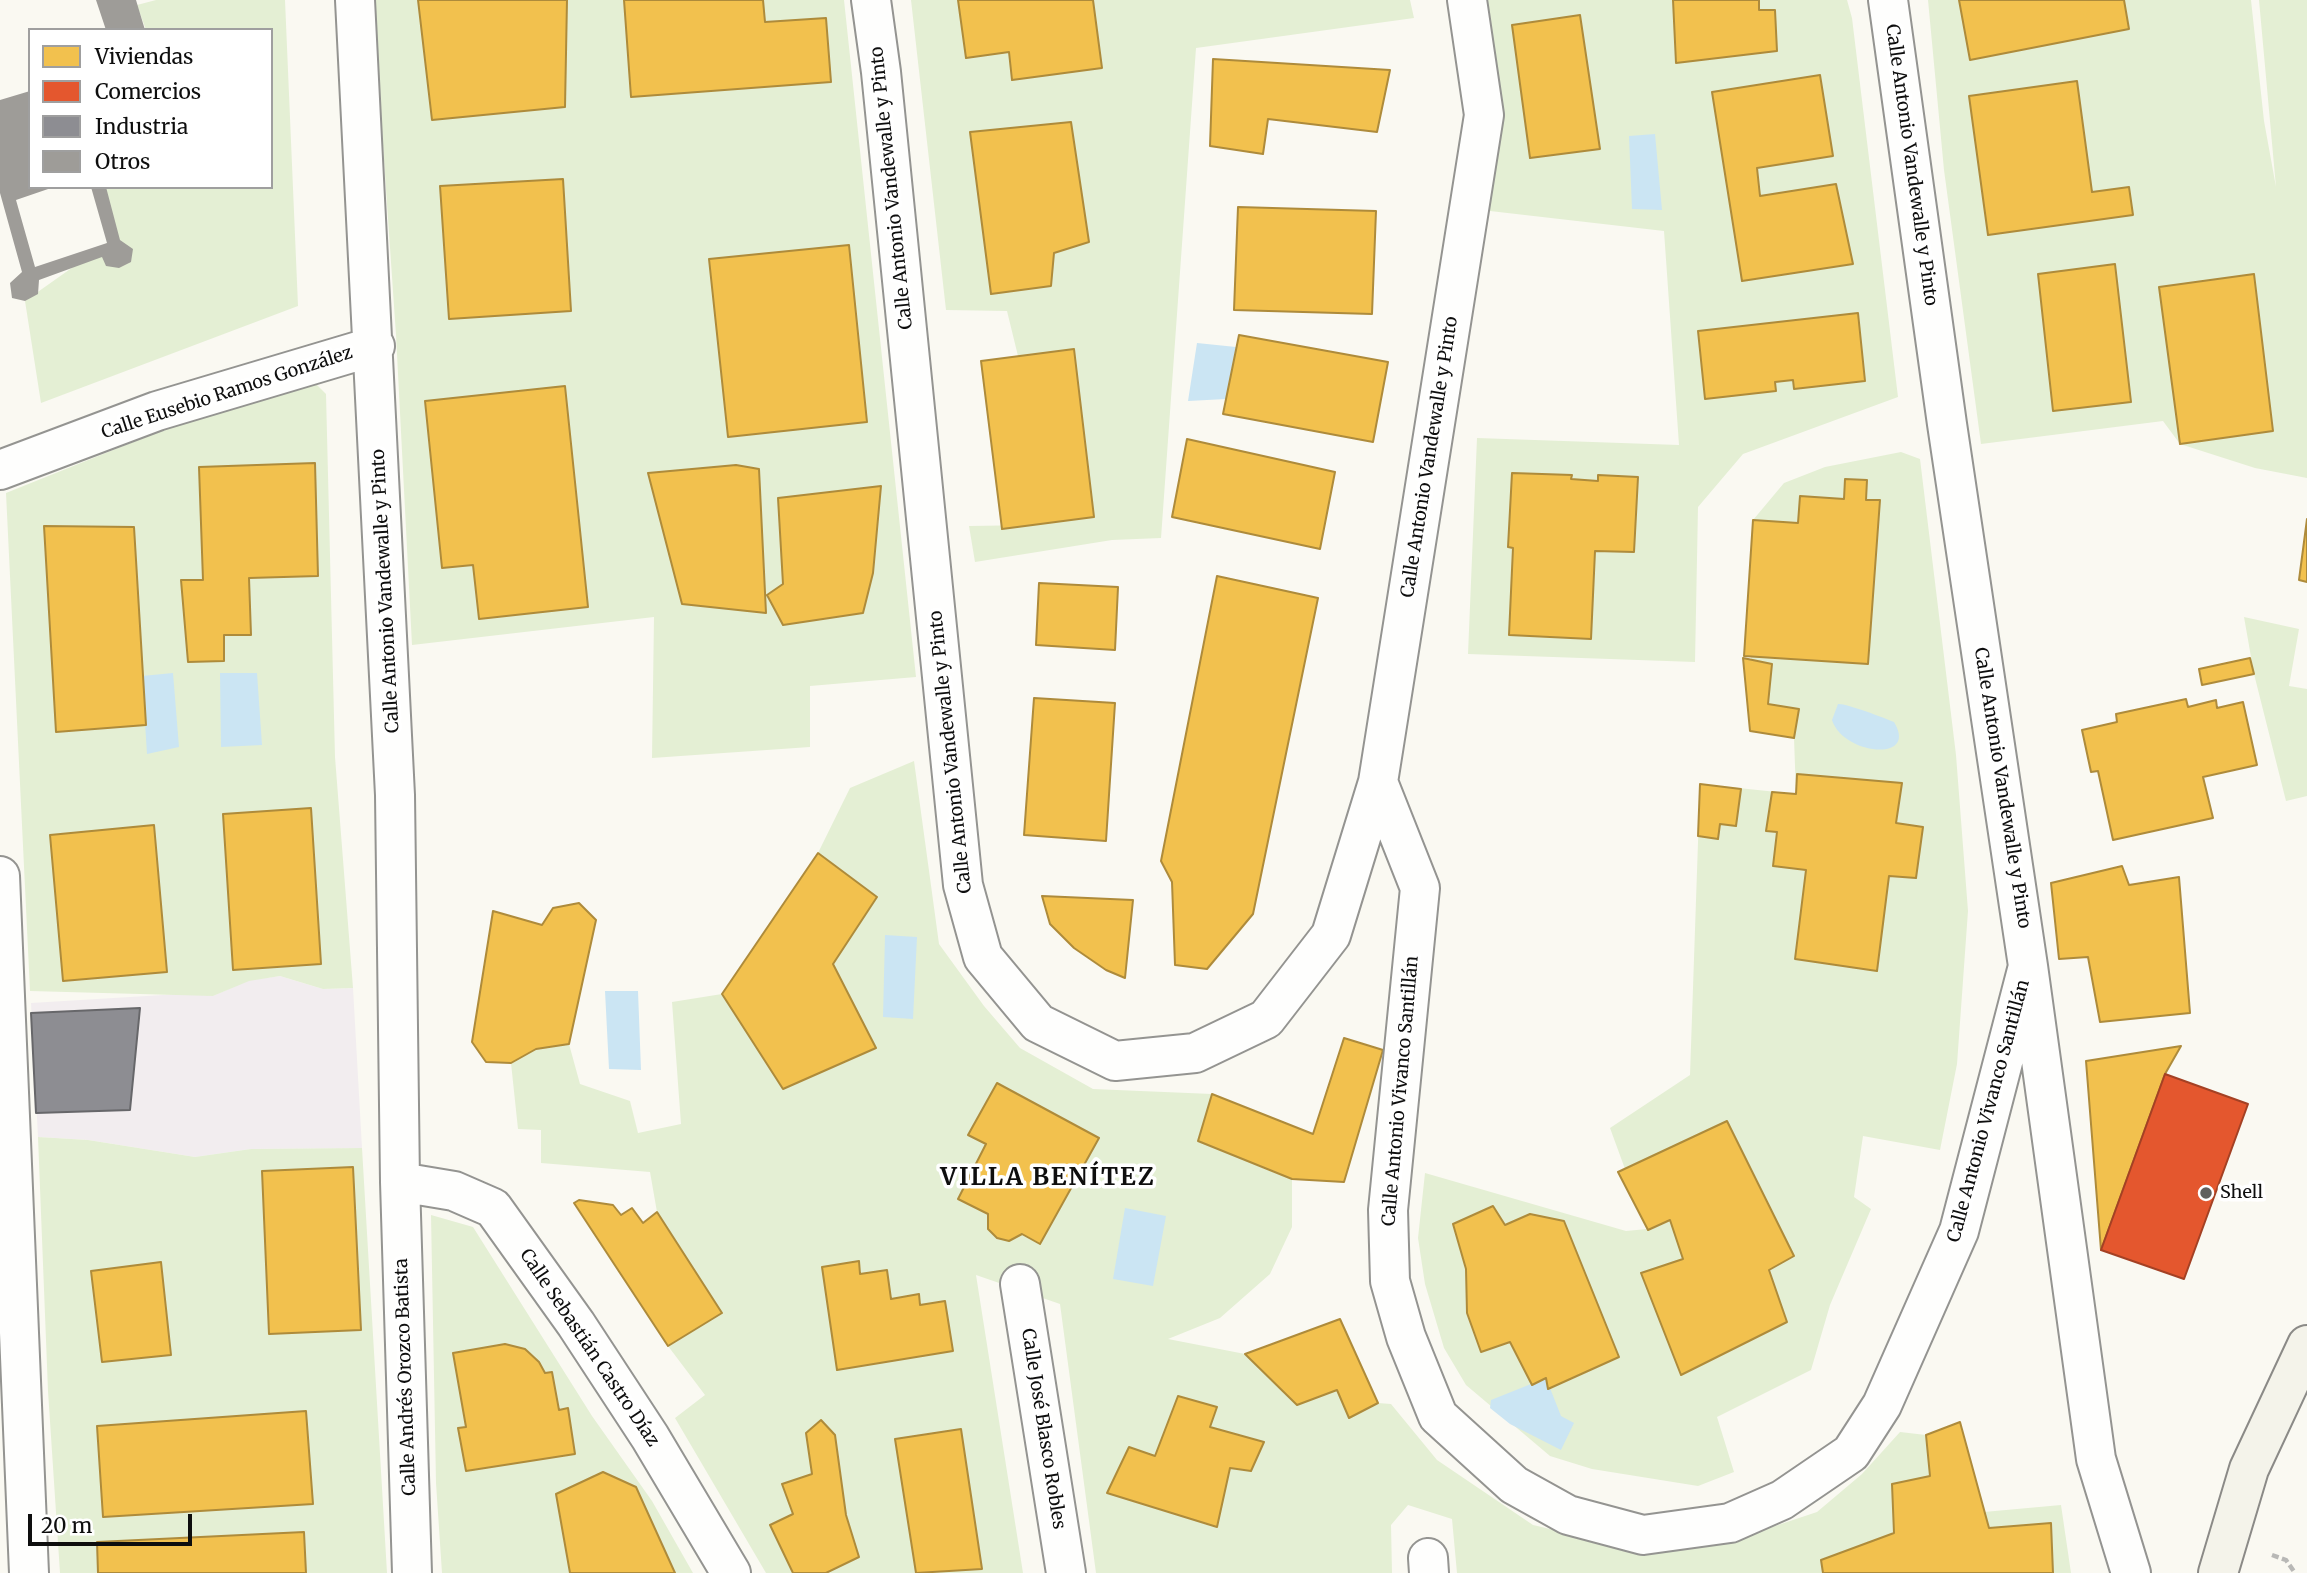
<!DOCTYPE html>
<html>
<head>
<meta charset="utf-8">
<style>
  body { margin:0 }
  #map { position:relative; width:2307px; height:1573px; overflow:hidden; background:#faf9f2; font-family:Merriweather,serif }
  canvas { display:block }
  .legend { position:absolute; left:28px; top:28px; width:245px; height:161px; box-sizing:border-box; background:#fff; border:2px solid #9f9f9f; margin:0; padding:9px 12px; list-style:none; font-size:21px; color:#0e0e0e }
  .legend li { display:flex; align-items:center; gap:14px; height:35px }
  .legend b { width:35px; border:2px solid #9f9f9f }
  .scale { position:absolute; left:28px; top:1514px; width:164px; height:32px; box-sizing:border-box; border:4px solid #0e0e0e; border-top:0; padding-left:9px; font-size:21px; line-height:24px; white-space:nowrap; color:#0e0e0e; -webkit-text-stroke:5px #fff; paint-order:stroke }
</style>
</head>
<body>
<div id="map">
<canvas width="2307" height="1573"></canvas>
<ul class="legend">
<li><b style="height:19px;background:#f2c14e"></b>Viviendas</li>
<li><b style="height:19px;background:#e4572e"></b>Comercios</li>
<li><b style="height:19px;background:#8d8d92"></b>Industria</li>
<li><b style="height:19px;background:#9e9c98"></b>Otros</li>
</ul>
<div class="scale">20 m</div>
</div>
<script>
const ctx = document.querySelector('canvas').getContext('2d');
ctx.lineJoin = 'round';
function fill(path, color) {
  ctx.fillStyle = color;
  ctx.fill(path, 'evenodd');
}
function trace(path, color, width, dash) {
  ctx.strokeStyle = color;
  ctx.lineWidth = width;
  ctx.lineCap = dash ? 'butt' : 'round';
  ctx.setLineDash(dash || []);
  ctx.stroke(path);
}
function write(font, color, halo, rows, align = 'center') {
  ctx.font = font + ' Merriweather,serif';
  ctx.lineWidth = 7;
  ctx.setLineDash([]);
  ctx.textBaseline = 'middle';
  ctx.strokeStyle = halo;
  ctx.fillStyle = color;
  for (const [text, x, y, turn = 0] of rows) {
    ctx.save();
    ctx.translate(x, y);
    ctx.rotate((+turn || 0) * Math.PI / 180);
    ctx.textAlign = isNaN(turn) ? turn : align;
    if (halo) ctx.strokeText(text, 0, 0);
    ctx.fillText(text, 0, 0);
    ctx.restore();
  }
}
const industrial = new Path2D(`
  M 280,976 L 323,989 L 353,988 L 362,1148 L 251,1149 L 195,1157 L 88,1140 L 38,1137 L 31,1003 L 196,993 L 213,996 L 249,980 Z`);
const green = new Path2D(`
  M 156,0 L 285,0 L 298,306 L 41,403 L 25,301 L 107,243 L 100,187 L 271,187 L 271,30 L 146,30 L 137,5 Z
  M 373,0 L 844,0 L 916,677 L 810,686 L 810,747 L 652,758 L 654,617 L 412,645 L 396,335 Z
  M 911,0 L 1410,0 L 1414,18 L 1196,48 L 1161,538 L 1112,540 L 975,562 L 969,526 L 1033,525 L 1018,356 L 1007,311 L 946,310 Z
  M 1481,0 L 1847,0 L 1852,18 L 1898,397 L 1743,454 L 1698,507 L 1695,662 L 1468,654 L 1477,438 L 1679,445 L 1664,231 L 1490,211 Z
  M 1928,0 L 2251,0 L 2264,121 L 2276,187 L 2259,0 L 2307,0 L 2307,478 L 2255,468 L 2180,444 L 2163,421 L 1981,444 L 1944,170 Z
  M 305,373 L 326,394 L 335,757 L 353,988 L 323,989 L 280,976 L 249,981 L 213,996 L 30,991 L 6,493 Z
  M 1901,452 L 1920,459 L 1956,755 L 1968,911 L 1957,1064 L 1940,1150 L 1863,1136 L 1854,1197 L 1871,1209 L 1830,1305 L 1811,1370 L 1717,1417 L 1734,1472 L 1698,1486 L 1592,1469 L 1550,1456 L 1466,1385 L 1444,1348 L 1425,1284 L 1418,1238 L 1425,1173 L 1626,1231 L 1647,1229 L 1610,1128 L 1690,1075 L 1700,784 L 1796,794 L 1794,738 L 1750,731 L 1753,520 L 1784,483 L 1825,467 Z
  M 2244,617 L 2299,629 L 2289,686 L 2307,689 L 2307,796 L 2286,801 L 2254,674 Z
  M 914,761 L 939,944 L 984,1006 L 1020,1048 L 1093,1089 L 1212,1094 L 1199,1141 L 1292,1179 L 1292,1227 L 1270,1274 L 1220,1318 L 1168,1339 L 1245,1354 L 1297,1405 L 1337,1390 L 1349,1417 L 1378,1403 L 1391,1404 L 1437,1460 L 1533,1525 L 1644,1551 L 1721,1544 L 1817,1512 L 1862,1474 L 1900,1432 L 1926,1435 L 1960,1422 L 1984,1512 L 2061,1505 L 2071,1573 L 1457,1573 L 1452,1519 L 1408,1505 L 1391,1525 L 1392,1573 L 1096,1573 L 1060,1304 L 976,1275 L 1023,1573 L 766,1573 L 675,1418 L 705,1395 L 668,1346 L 721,1312 L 657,1212 L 650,1172 L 541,1163 L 541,1130 L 518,1129 L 511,1063 L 536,1049 L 569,1044 L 580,1084 L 630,1101 L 638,1133 L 681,1124 L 672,1002 L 722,994 L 818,853 L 850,788 Z
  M 38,1137 L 88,1140 L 195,1157 L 251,1149 L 362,1148 L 387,1573 L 60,1573 L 48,1391 Z
  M 431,1215 L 473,1227 L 592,1416 L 652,1501 L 693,1573 L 442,1573 L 436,1483 Z`);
const water = new Path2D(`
  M 1655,134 L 1662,210 L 1632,209 L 1629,136 Z
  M 1197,343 L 1236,347 L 1226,399 L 1188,401 Z
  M 173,673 L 179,747 L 147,754 L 142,676 Z
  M 220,673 L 257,673 L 262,745 L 221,747 Z
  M 1838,704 C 1845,703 1885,718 1894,722 C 1919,763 1843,755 1832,720 Z
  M 885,935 L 917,937 L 913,1019 L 883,1017 Z
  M 605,991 L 638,991 L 641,1070 L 609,1069 Z
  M 1125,1208 L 1166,1216 L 1153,1286 L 1113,1279 Z
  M 1546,1378 L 1561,1416 L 1574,1423 L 1561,1450 L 1510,1424 L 1490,1408 L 1491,1400 Z`);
const homes = new Path2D(`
  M 418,0 L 567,0 L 565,107 L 432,120 Z
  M 624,0 L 763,0 L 765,22 L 826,18 L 831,82 L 631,97 Z
  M 958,0 L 1093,0 L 1102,68 L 1012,80 L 1009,52 L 966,58 Z
  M 1673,0 L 1759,0 L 1759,10 L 1775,10 L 1777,51 L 1676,63 Z
  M 1959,0 L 2124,0 L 2129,29 L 1970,60 Z
  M 1580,15 L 1600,149 L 1530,158 L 1512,25 Z
  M 1213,59 L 1390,70 L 1377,132 L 1268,119 L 1263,154 L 1210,146 Z
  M 1820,75 L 1833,156 L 1757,168 L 1760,196 L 1836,184 L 1853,264 L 1742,281 L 1712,92 Z
  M 2077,81 L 2092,192 L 2129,187 L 2133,215 L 1988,235 L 1969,96 Z
  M 1071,122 L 1089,242 L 1054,253 L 1051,286 L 991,294 L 970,132 Z
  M 563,179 L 571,311 L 449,319 L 440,186 Z
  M 1238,207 L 1376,211 L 1372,314 L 1234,310 Z
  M 849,245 L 867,422 L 728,437 L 709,259 Z
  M 2115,264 L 2131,402 L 2053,411 L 2038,274 Z
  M 2254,274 L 2273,431 L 2180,444 L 2159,287 Z
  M 1858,313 L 1865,381 L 1794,389 L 1793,380 L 1775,382 L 1776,391 L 1705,399 L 1698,331 Z
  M 1239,335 L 1388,362 L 1373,442 L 1223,414 Z
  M 1074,349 L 1094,517 L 1002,529 L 981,361 Z
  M 565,386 L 588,607 L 479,619 L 473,565 L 442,568 L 425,401 Z
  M 1187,439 L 1335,472 L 1320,549 L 1172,517 Z
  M 315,463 L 318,576 L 249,578 L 251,635 L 224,635 L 224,661 L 188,662 L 181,580 L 203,580 L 199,467 Z
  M 736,465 L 759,469 L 766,613 L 682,604 L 648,473 Z
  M 1512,473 L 1572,475 L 1571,479 L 1598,481 L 1598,475 L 1638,477 L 1634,552 L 1595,551 L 1591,639 L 1509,635 L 1513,548 L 1508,547 Z
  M 1845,479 L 1867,480 L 1866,500 L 1880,500 L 1868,664 L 1744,656 L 1753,520 L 1798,523 L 1800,496 L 1844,499 Z
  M 881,486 L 873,573 L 863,613 L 783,625 L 767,595 L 783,584 L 778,498 Z
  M 2307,519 L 2307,582 L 2299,580 Z
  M 44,526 L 134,527 L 146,725 L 56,732 Z
  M 1217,576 L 1318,598 L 1253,914 L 1207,969 L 1175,965 L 1172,882 L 1161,861 Z
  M 1039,583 L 1118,587 L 1115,650 L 1036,645 Z
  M 1743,658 L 1772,664 L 1768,704 L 1799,709 L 1794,738 L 1750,731 Z
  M 2250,658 L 2254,674 L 2202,685 L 2199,669 Z
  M 1034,698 L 1115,703 L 1106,841 L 1024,835 Z
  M 2186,699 L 2188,707 L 2216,700 L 2217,708 L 2243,702 L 2257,765 L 2203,777 L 2213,818 L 2113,840 L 2098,771 L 2091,772 L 2082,730 L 2117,722 L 2116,714 Z
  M 1797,774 L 1902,783 L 1896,823 L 1923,827 L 1916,878 L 1889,876 L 1877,971 L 1795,959 L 1806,870 L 1773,866 L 1777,832 L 1766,831 L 1772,792 L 1796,794 Z
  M 1700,784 L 1741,789 L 1736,826 L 1720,824 L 1718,839 L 1698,836 Z
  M 311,808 L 321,964 L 233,970 L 223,814 Z
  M 154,825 L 167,972 L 63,981 L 50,835 Z
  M 818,853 L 877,897 L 833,964 L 876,1048 L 783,1089 L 722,994 Z
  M 2122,866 L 2129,885 L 2179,877 L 2190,1013 L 2100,1022 L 2088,957 L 2059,959 L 2051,883 Z
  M 1042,896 L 1133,900 L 1125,978 L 1106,970 L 1074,948 L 1050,924 Z
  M 579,903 L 596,920 L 569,1044 L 536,1049 L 511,1063 L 486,1062 L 472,1042 L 493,911 L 542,925 L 553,908 Z
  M 1344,1038 L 1383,1050 L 1344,1182 L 1292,1179 L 1198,1141 L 1212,1094 L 1313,1134 Z
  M 2181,1046 L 2165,1074 L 2101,1250 L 2086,1061 Z
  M 997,1083 L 1099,1138 L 1040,1244 L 1022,1234 L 1009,1241 L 997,1238 L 988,1229 L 988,1214 L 958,1199 L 986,1144 L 968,1135 Z
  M 1727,1121 L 1794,1256 L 1769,1270 L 1787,1322 L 1681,1375 L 1641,1273 L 1683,1259 L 1670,1220 L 1648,1230 L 1618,1172 Z
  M 353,1167 L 361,1330 L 269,1334 L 262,1171 Z
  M 579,1200 L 613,1205 L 621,1215 L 632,1208 L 643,1223 L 657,1212 L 722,1313 L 668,1346 L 574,1203 Z
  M 1493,1206 L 1505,1225 L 1530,1214 L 1564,1221 L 1619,1357 L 1548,1389 L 1546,1378 L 1532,1385 L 1510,1342 L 1481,1352 L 1467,1313 L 1466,1269 L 1453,1224 Z
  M 859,1261 L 860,1274 L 887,1270 L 891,1299 L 919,1294 L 920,1305 L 945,1301 L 953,1351 L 837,1370 L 822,1267 Z
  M 161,1262 L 171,1355 L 102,1362 L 91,1271 Z
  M 1340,1319 L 1378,1403 L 1349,1418 L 1337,1390 L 1297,1405 L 1245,1354 Z
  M 505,1344 L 525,1349 L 539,1362 L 545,1373 L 552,1372 L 559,1410 L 568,1408 L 575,1454 L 466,1471 L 458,1428 L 466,1427 L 453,1353 Z
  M 1178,1396 L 1217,1407 L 1210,1427 L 1264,1442 L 1251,1471 L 1230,1468 L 1217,1527 L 1107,1493 L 1129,1447 L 1155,1456 Z
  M 306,1411 L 313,1504 L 103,1517 L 97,1426 Z
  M 821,1420 L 835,1435 L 846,1515 L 859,1557 L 826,1573 L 793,1573 L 770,1525 L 793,1514 L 782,1484 L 812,1474 L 806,1433 Z
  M 1960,1422 L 1989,1528 L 2051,1523 L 2053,1573 L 1823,1573 L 1821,1560 L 1894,1533 L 1892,1484 L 1930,1476 L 1926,1435 Z
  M 961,1429 L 982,1569 L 916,1573 L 895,1439 Z
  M 603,1472 L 636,1487 L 675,1573 L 570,1573 L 556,1494 Z
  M 304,1532 L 306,1573 L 98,1573 L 97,1542 Z`);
const shops = new Path2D(`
  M 2165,1074 L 2248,1104 L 2184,1279 L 2101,1250 Z`);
const industry = new Path2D(`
  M 140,1008 L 130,1110 L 36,1113 L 31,1013 Z`);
const building = new Path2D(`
  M 96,0 L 136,0 L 145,30 L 106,30 Z
  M 30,91 L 30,187 L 51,188 L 16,200 L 35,267 L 107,243 L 91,187 L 106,187 L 120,240 L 133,249 L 131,262 L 119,268 L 106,266 L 102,257 L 39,280 L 38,294 L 25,301 L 12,298 L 10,283 L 22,272 L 0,193 L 0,100 Z`);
const path = new Path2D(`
  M 2272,1555 L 2286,1560 L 2295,1573`);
const street = new Path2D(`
  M 355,0 L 395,795 L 400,1182 L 412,1573
  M 871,0 L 881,72 L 963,885 L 983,957 L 1038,1023 L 1115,1061 L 1195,1053 L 1266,1019 L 1331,935 L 1378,782 L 1484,115 L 1467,0
  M 1888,0 L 1947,424 L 2028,966 L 2096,1459 L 2131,1573
  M 0,470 L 157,411 L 375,346
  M 1378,782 L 1420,888 L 1388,1210 L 1390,1281 L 1406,1337 L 1438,1416 L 1514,1485 L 1568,1515 L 1643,1535 L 1730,1523 L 1782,1500 L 1851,1453 L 1882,1405 L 1959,1231 L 2028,966
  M 0,876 L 29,1573
  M 400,1182 L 454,1191 L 493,1208 L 576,1324 L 650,1437 L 731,1573
  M 1020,1284 L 1066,1573
  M 1428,1558 L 1429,1573`);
const secondary = new Path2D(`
  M 2218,1573 L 2249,1469 L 2307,1345`);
const markers = [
  [2206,1193,7,"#61605e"]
];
const streetNames = [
  ["Calle Antonio Vandewalle y Pinto",1911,165,82],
  ["Calle Antonio Vandewalle y Pinto",892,188,-96],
  ["Calle Eusebio Ramos González",227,393,-18],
  ["Calle Antonio Vandewalle y Pinto",1430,457,-81],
  ["Calle Antonio Vandewalle y Pinto",386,591,-93],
  ["Calle Antonio Vandewalle y Pinto",951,752,-96],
  ["Calle Antonio Vandewalle y Pinto",2002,788,81],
  ["Calle Antonio Vivanco Santillán",1401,1091,-85],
  ["Calle Antonio Vivanco Santillán",1989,1111,-75],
  ["Calle Sebastián Castro Díaz",589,1348,56],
  ["Calle Andrés Orozco Batista",406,1377,-92],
  ["Calle José Blasco Robles",1043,1429,81]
];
const poiNames = [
  ["Shell",2220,1193]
];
const districtNames = [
  ["VILLA BENÍTEZ",1048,1178]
];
fill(industrial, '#f2edef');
fill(green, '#e4efd4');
fill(water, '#cbe5f3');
fill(homes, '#f2c14e');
trace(homes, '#ae8b3b', 2);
fill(shops, '#e4572e');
trace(shops, '#a44124', 2);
fill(industry, '#8d8d92');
trace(industry, '#67676a', 2);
fill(building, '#9e9c98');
trace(street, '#949491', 42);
trace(secondary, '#8b8a87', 42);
trace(path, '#b8b8b6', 4.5, [7, 3.5]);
trace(street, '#fefefd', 38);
trace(secondary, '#f4f3ea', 38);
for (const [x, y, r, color] of markers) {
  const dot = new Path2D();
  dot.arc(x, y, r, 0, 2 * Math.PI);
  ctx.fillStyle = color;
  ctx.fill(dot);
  trace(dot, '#fff', 2.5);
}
write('18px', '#0e0e0e', '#fff', streetNames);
write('18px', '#0e0e0e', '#fff', poiNames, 'left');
ctx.letterSpacing = '2px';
write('bold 24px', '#0e0e0e', '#fff', districtNames);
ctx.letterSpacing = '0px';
</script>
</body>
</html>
